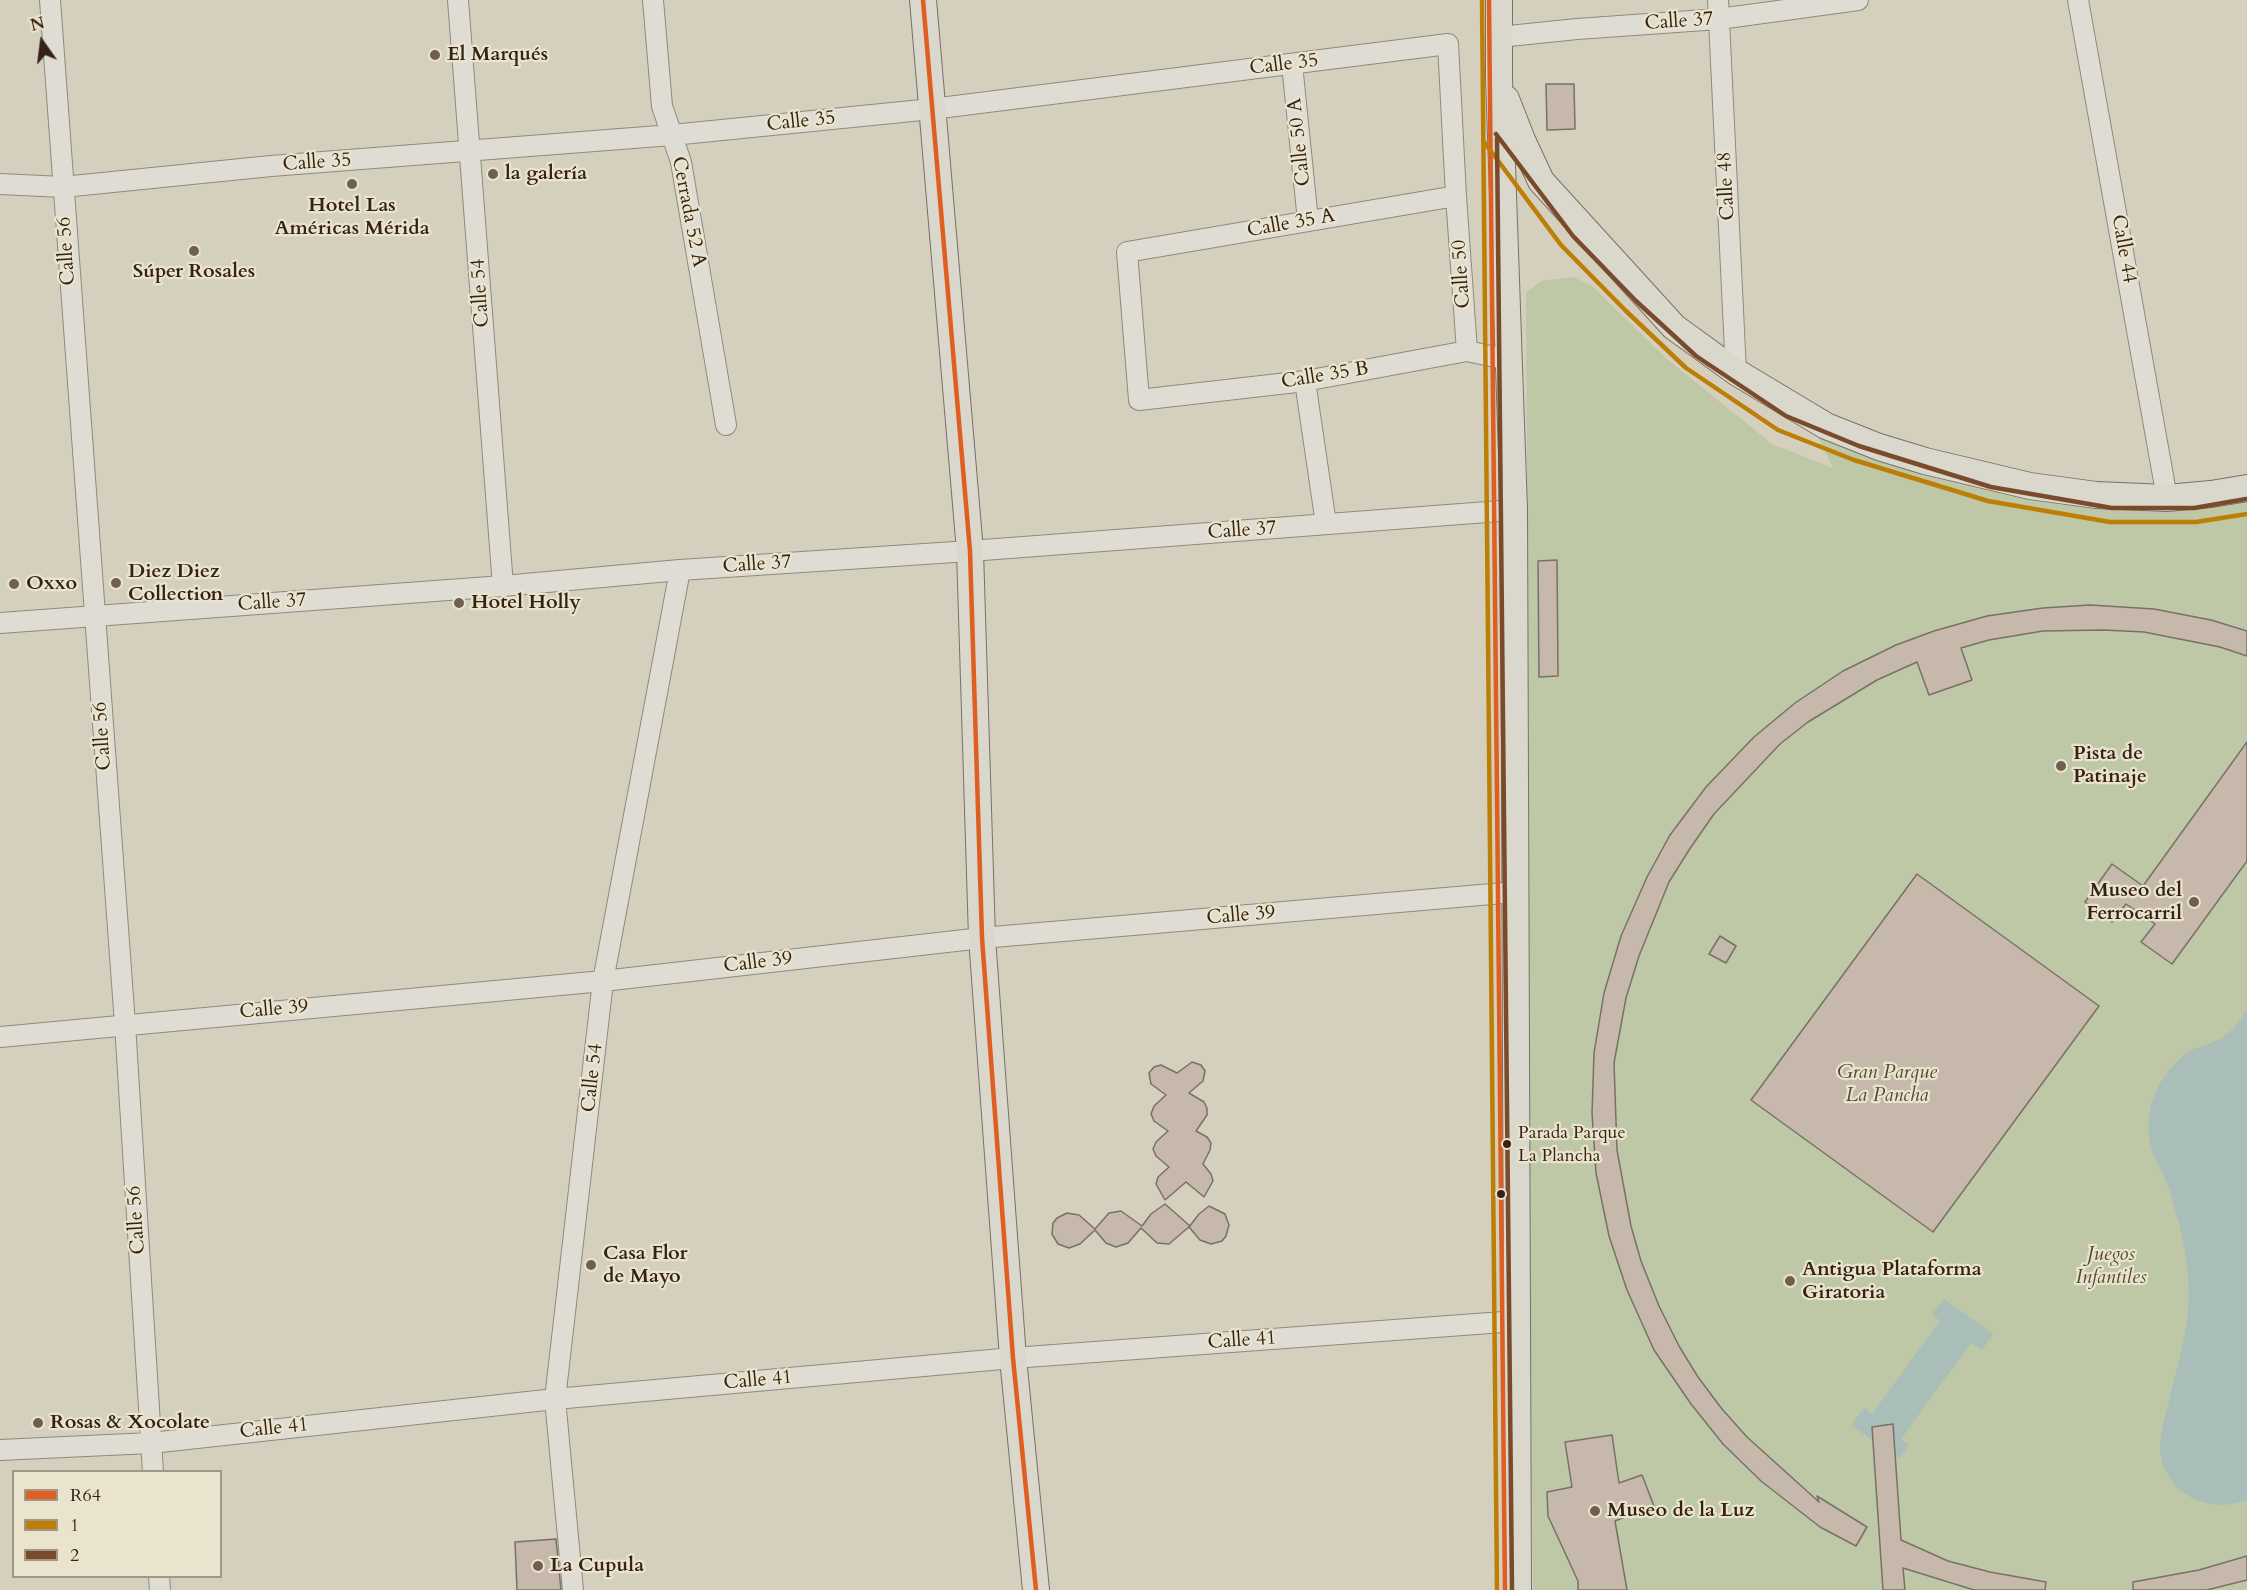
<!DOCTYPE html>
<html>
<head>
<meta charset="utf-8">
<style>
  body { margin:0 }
  #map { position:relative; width:2247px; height:1590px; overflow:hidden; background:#d5d0be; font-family:Cardo,serif }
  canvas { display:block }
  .legend { position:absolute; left:12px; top:1470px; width:210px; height:108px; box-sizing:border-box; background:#eae4ce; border:2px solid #a29684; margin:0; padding:8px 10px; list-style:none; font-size:18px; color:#362215 }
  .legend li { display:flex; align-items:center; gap:12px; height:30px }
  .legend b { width:30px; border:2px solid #a29684 }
  .north { position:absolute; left:12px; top:12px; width:60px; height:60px; -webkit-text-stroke:4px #eae4ce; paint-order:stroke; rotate:346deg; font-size:16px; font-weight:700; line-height:24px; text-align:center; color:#362215 }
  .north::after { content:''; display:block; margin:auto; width:21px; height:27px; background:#362215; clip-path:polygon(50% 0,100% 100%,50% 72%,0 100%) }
</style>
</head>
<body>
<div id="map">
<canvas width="2247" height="1590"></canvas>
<ul class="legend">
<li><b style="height:8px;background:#df5e21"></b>R64</li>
<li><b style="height:8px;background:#bd7e06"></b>1</li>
<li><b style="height:8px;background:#7a4b2a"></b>2</li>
</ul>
<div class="north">N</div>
</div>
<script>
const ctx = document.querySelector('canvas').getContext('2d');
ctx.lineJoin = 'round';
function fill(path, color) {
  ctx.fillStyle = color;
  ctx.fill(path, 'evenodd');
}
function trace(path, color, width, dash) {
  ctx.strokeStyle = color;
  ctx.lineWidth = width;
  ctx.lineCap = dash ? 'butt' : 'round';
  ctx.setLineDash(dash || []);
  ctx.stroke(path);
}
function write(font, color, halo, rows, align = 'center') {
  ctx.font = font + ' Cardo,serif';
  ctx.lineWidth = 4.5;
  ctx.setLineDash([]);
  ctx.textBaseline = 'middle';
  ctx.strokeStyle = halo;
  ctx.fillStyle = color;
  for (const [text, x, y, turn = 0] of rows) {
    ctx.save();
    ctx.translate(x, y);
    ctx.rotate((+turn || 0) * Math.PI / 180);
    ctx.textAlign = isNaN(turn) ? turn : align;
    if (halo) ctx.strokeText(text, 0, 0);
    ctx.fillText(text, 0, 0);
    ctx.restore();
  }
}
const green = new Path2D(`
  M 1573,277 L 1591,285 L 1667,359 L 1772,444 L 1833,468 L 1814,429 L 1972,484 L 2247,498 L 2247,1590 L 1533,1590 L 1524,819 L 1529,819 L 1526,293 L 1541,281 Z`);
const water = new Path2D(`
  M 2247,1009 L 2247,1500 C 2215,1512 2178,1501 2164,1467 C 2155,1445 2164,1423 2169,1401 C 2177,1366 2189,1330 2189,1294 C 2188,1267 2184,1239 2176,1213 C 2173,1202 2170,1189 2165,1179 C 2162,1170 2156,1163 2153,1154 C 2147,1137 2147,1113 2154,1096 C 2160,1079 2175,1061 2190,1051 C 2198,1046 2208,1045 2216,1041 C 2228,1035 2241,1022 2247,1009 Z
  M 1944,1299 L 1993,1334 L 1982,1350 L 1971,1343 L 1901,1439 L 1909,1445 L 1899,1459 L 1851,1425 L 1864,1408 L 1872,1414 L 1940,1321 L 1932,1314 Z`);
const building = new Path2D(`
  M 1546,84 L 1574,84 L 1575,129 L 1547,130 Z
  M 1557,560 L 1558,676 L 1539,677 L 1538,561 Z
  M 2090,605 L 2154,609 L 2211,620 L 2247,631 L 2247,656 L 2220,647 L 2144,632 L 2104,630 L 2043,631 L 1989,640 L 1961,648 L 1972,680 L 1929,695 L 1917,662 L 1877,680 L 1808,722 L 1780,744 L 1714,814 L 1689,850 L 1669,882 L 1639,956 L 1626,998 L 1614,1063 L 1617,1150 L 1631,1226 L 1641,1261 L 1659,1306 L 1679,1346 L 1698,1377 L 1722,1409 L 1747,1437 L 1819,1502 L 1817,1496 L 1867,1527 L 1856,1546 L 1820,1527 L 1761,1481 L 1723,1444 L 1691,1404 L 1654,1350 L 1627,1290 L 1609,1236 L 1596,1173 L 1592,1113 L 1594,1053 L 1604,993 L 1621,936 L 1647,877 L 1670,835 L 1706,787 L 1754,737 L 1795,703 L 1843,671 L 1896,645 L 1934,631 L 1987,616 L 2043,608 Z
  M 2247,742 L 2247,861 L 2172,964 L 2141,942 L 2155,924 L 2126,904 L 2112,922 L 2085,902 L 2112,864 L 2143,886 Z
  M 1917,874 L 2099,1006 L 1933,1232 L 1751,1100 Z
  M 1720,936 L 1736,946 L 1726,963 L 1709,954 Z
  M 1192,1062 L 1201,1065 L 1205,1071 L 1203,1081 L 1189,1093 L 1204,1102 L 1207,1108 L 1207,1115 L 1196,1131 L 1207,1137 L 1211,1143 L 1210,1150 L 1203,1164 L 1211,1174 L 1213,1181 L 1204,1197 L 1186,1182 L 1165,1200 L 1156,1184 L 1158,1177 L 1169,1167 L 1156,1156 L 1153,1149 L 1156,1142 L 1168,1131 L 1154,1121 L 1151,1114 L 1154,1106 L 1166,1095 L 1151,1084 L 1149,1073 L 1154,1067 L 1161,1065 L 1177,1073 Z
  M 1165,1204 L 1190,1226 L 1169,1244 L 1157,1243 L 1141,1228 L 1128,1243 L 1116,1247 L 1106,1243 L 1095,1230 L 1080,1244 L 1069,1248 L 1058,1244 L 1052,1234 L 1053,1223 L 1057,1218 L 1067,1213 L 1079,1215 L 1095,1229 L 1109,1213 L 1121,1211 L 1142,1226 L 1151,1214 Z
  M 1209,1206 L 1225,1214 L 1229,1225 L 1226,1236 L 1222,1241 L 1211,1244 L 1200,1240 L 1189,1227 L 1199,1214 Z
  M 1893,1424 L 1901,1540 L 1948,1561 L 1990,1572 L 2046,1582 L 2045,1590 L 1974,1590 L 1903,1568 L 1905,1590 L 1883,1590 L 1872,1427 Z
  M 1612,1435 L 1619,1483 L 1642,1475 L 1654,1506 L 1615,1521 L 1627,1590 L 1578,1590 L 1578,1581 L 1548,1516 L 1547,1492 L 1572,1487 L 1565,1442 Z
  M 556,1539 L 561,1590 L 517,1590 L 515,1542 Z
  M 2247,1556 L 2247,1580 L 2207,1590 L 2133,1590 L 2133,1582 L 2199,1570 Z`);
const minor = new Path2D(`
  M 50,0 L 125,1024 L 153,1472
  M 458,0 L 503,586
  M 653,0 L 662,106 L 681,162 L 726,425
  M 1718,0 L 1736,372
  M 2078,0 L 2167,498
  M 1499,37 L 1577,29 L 1719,19 L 1858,0
  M 1292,64 L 1308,221
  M 0,184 L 63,187 L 271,166 L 672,135 L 932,109 L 1448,44 L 1456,196 L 1467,351
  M 1456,196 L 1127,252 L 1139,400 L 1305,381 L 1467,351 L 1509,360
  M 1305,381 L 1326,524
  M 0,623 L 503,586 L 680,570 L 970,551 L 1514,510
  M 0,1037 L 603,981 L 982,938 L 1515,892
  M 0,1450 L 151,1443 L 555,1399 L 1013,1358 L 1517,1321
  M 159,1576 L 160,1590
  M 573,1590 L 555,1399 L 603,981 L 680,570`);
const major = new Path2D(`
  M 923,0 L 970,551 L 982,938 L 1013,1358 L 1036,1590
  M 1499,0 L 1499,79 L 1514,510 L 1518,1590
  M 1506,99 L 1522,140 L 1541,181 L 1674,327 L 1736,372 L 1826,426 L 1879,447 L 1925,461 L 2030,486 L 2096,495 L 2167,498 L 2211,494 L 2247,488`);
const bus1 = new Path2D(`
  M 923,0 L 970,551 L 982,938 L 1013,1358 L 1036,1590
  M 1489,0 L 1505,1590`);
const bus2 = new Path2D(`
  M 1482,0 L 1497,1590
  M 1484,142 L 1561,245 L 1626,311 L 1686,368 L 1778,430 L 1854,460 L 1988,501 L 2110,522 L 2196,522 L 2247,514`);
const bus3 = new Path2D(`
  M 1496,134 L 1573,236 L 1636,301 L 1696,356 L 1786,416 L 1859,446 L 1991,487 L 2112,508 L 2194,508 L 2246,499
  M 1497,138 L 1512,1590`);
const markers = [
  [435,55,6,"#6e5f50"],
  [493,174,6,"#6e5f50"],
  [352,184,6,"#6e5f50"],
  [194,251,6,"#6e5f50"],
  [116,583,6,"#6e5f50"],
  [14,584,6,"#6e5f50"],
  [459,603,6,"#6e5f50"],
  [2061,766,6,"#6e5f50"],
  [2194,902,6,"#6e5f50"],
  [1507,1144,5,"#362215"],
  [1501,1194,5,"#362215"],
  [591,1265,6,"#6e5f50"],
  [1790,1281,6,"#6e5f50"],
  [38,1423,6,"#6e5f50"],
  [1595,1511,6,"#6e5f50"],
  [538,1566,6,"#6e5f50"]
];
const busNames = [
  ["Parada Parque",1518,1134],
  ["La Plancha",1518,1157]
];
const streetNames = [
  ["Calle 37",1679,22,-4],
  ["Calle 35",1284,65,-7],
  ["Calle 35",801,122,-6],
  ["Calle 50 A",1300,142,-96],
  ["Calle 35",317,163,-4],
  ["Calle 48",1727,186,-93],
  ["Cerrada 52 A",688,212,79],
  ["Calle 35 A",1291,224,-10],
  ["Calle 44",2123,249,80],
  ["Calle 56",67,251,-94],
  ["Calle 50",1462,274,-94],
  ["Calle 54",481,293,-94],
  ["Calle 35 B",1325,376,-9],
  ["Calle 37",1242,531,-4],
  ["Calle 37",757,565,-4],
  ["Calle 37",272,603,-4],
  ["Calle 56",103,736,-94],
  ["Calle 39",1241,916,-5],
  ["Calle 39",758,963,-7],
  ["Calle 39",274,1010,-5],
  ["Calle 54",593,1078,-84],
  ["Calle 56",137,1220,-94],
  ["Calle 41",1242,1341,-4],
  ["Calle 41",758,1381,-5],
  ["Calle 41",274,1429,-6]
];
const poiNames = [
  ["El Marqués",447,55],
  ["la galería",505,174],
  ["Hotel Las",352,206,"center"],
  ["Américas Mérida",352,229,"center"],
  ["Súper Rosales",194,272,"center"],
  ["Diez Diez",128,572],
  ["Collection",128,595],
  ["Oxxo",26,584],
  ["Hotel Holly",471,603],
  ["Pista de",2073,754],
  ["Patinaje",2073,777],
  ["Museo del",2182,891,"right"],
  ["Ferrocarril",2182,914,"right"],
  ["Casa Flor",603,1254],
  ["de Mayo",603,1277],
  ["Antigua Plataforma",1802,1270],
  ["Giratoria",1802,1293],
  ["Rosas & Xocolate",50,1423],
  ["Museo de la Luz",1607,1511],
  ["La Cupula",550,1566]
];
const parkNames = [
  ["Gran Parque",1887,1073],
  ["La Pancha",1887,1096],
  ["Juegos",2111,1255],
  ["Infantiles",2111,1278]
];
fill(green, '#bec7a6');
fill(water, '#aabeb9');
fill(building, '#c6b8ab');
trace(building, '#787167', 1.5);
trace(minor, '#8f897d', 22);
trace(major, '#787167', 28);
trace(minor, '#dfddd3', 20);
trace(major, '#dad7cc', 26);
trace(bus1, '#df5e21', 4.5);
trace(bus2, '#bd7e06', 4.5);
trace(bus3, '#7a4b2a', 4.5);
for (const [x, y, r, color] of markers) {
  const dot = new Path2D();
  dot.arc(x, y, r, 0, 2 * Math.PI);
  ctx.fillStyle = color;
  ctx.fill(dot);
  trace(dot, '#eae4ce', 2);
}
write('18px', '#362215', '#eae4ce', busNames, 'left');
write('20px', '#362215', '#eae4ce', streetNames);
write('bold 20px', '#362215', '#eae4ce', poiNames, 'left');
write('italic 20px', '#534934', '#eae4ce', parkNames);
</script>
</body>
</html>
